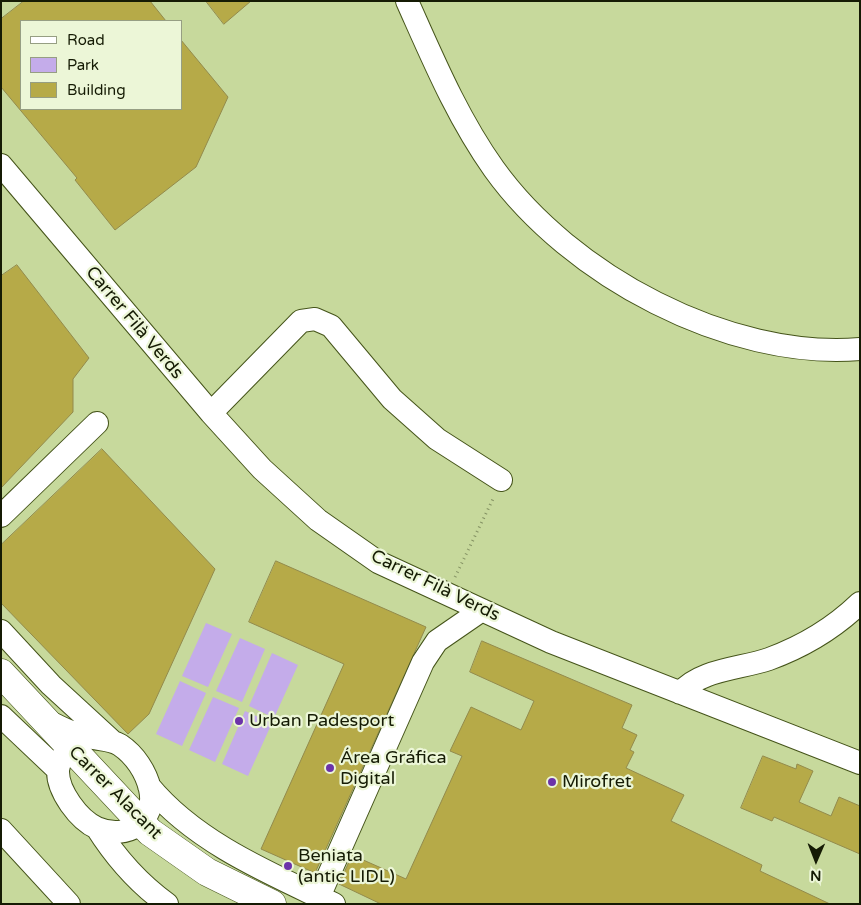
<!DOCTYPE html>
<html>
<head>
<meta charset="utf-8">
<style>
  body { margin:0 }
  #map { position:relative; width:861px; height:905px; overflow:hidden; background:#c7d99c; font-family:"Varela Round",sans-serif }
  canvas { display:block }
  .frame { position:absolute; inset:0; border:2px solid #151b04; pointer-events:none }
  .legend { position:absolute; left:20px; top:20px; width:162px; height:90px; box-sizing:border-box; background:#ecf6d7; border:1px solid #969e83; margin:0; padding:6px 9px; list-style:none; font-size:15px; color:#151b04 }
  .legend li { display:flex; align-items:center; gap:10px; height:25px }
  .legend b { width:25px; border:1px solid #969e83 }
  .north { position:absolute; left:791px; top:835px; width:50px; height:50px; -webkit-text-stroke:4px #ecf6d7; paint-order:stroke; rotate:181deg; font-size:14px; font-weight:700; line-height:20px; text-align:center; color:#151b04 }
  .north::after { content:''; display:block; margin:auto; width:18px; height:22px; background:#151b04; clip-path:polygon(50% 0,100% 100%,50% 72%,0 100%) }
</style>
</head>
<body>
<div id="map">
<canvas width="861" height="905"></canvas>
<div class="frame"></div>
<ul class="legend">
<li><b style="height:6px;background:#fff"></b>Road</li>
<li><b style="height:14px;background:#c4acea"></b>Park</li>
<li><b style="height:14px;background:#b6aa48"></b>Building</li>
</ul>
<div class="north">N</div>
</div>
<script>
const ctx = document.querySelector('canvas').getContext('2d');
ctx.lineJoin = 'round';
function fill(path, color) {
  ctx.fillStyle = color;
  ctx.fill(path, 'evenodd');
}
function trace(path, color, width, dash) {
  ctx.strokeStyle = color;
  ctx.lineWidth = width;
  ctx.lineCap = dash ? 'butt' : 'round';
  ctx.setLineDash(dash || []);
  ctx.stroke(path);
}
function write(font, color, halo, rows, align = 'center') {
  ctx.font = font + ' "Varela Round",sans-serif';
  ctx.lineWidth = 4.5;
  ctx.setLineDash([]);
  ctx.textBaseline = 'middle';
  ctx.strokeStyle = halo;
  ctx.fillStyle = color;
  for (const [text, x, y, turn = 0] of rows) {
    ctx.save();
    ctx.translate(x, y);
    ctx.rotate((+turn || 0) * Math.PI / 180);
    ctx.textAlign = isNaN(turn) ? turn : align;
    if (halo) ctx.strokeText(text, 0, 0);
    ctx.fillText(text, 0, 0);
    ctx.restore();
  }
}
const green = new Path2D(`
  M 206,623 L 232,634 L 208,687 L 182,676 Z
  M 240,638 L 265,649 L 242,702 L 216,691 Z
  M 272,653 L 298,665 L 274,718 L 249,706 Z
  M 180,681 L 206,693 L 182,746 L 156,734 Z
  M 213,697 L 239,708 L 215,762 L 189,750 Z
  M 245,711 L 272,723 L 248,776 L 222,764 Z`);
const building = new Path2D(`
  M 24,1 L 150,1 L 166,21 L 21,21 L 21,109 L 181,109 L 181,40 L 228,97 L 196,167 L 115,230 L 75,180 L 77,178 L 1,87 L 1,19 Z
  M 206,1 L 251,1 L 224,24 Z
  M 17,265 L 89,358 L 73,379 L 73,412 L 1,488 L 1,276 Z
  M 102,449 L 215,569 L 149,714 L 128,734 L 1,603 L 1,545 Z
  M 276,561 L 426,627 L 315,873 L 261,849 L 344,664 L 249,622 Z
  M 482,641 L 632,705 L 622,728 L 637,735 L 630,750 L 634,752 L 626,768 L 684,795 L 671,821 L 762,865 L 760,871 L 830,904 L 381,904 L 339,884 L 352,855 L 406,879 L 462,756 L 450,751 L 471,707 L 521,730 L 534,701 L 470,672 Z
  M 763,756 L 796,769 L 797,764 L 813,771 L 799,802 L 831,816 L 839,797 L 860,806 L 860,854 L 774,817 L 772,821 L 741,808 Z`);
const path = new Path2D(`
  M 455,577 L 493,499`);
const minor = new Path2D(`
  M 407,1 C 433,59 457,117 494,169 C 570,275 728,360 860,349
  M 1,165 L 211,413 L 262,469 L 318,520 L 378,562 L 551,642 L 860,763
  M 211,413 L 301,321 L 315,319 L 331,326 L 392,399 L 437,439 L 501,480
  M 1,516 L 97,423
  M 1,631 L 51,685 L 112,741
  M 680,693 C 701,669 740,669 769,659 C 802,647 834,628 860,603
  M 1,716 L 58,770
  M 49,722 C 61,727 74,735 88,737 C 99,740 110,739 120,745 C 135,755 146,772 150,789 C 157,821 127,841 97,828 C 79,820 57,791 58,770 C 59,763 65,752 69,746 L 88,737
  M 149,786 C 195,842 269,873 334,904
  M 97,828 C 116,858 138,883 167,904
  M 1,830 L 69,904
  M 319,897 L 423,662 L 437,641 L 482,610`);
const major = new Path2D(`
  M 1,673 L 150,832 L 207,872 L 272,904`);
const markers = [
  [239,721,5,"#6c33a9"],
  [330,768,5,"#6c33a9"],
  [552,782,5,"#6c33a9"],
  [288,866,5,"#6c33a9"]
];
const streetNames = [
  ["Carrer Filà Verds",134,323,50],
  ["Carrer Filà Verds",435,586,26],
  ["Carrer Alacant",115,793,45]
];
const poiNames = [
  ["Urban Padesport",249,721],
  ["Área Gráfica",340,758],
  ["Digital",340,779],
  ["Mirofret",562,782],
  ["Beniata",298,856],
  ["(antic LIDL)",298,877]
];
fill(green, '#c4acea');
fill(building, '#b6aa48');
trace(building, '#928a4c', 1);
trace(minor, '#45541a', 24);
trace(major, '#45541a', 29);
trace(path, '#859364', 3, [1, 4]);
trace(minor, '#fff', 22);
trace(major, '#fff', 28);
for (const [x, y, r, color] of markers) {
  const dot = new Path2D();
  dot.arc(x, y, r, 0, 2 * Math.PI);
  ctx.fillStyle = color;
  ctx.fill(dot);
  trace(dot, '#ecf6d7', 2);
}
write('18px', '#151b04', '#ecf6d7', streetNames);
write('18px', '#151b04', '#ecf6d7', poiNames, 'left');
</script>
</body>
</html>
